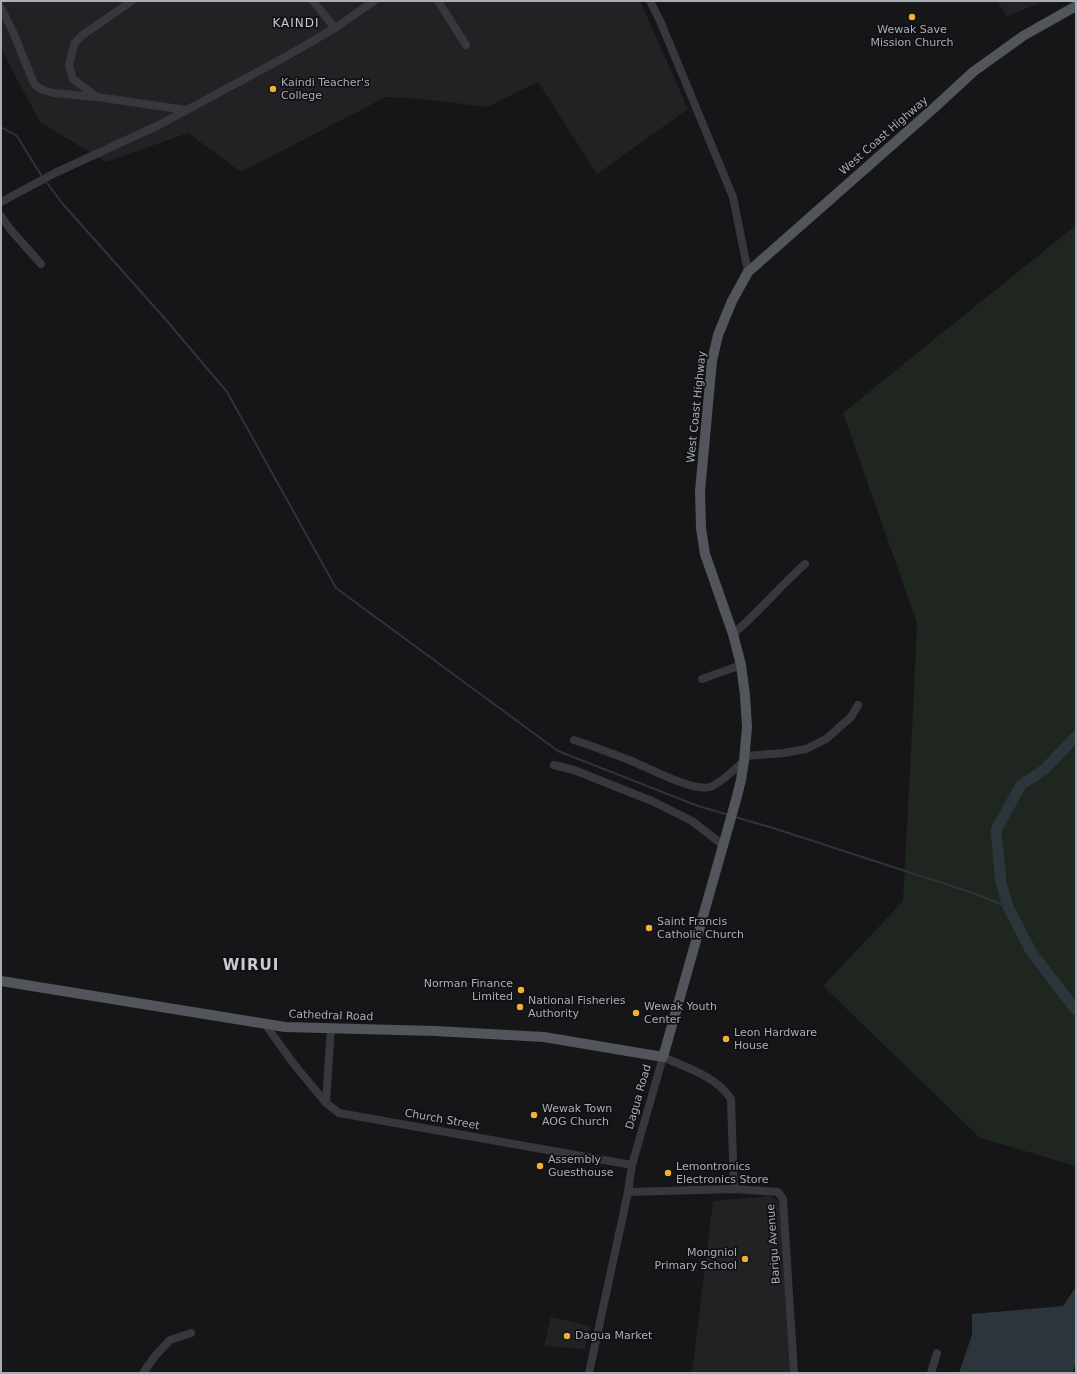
<!DOCTYPE html>
<html>
<head>
<meta charset="utf-8">
<style>
  body { margin:0 }
  #map { position:relative; width:1077px; height:1374px; overflow:hidden; background:#161618; font-family:"DejaVu Sans",sans-serif }
  canvas { display:block }
  .frame { position:absolute; inset:0; border:2px solid #a8adb8; pointer-events:none }
</style>
</head>
<body>
<div id="map">
<canvas width="1077" height="1374"></canvas>
<div class="frame"></div>
</div>
<script>
const ctx = document.querySelector('canvas').getContext('2d');
ctx.lineJoin = 'round';
function fill(path, color) {
  ctx.fillStyle = color;
  ctx.fill(path, 'evenodd');
}
function trace(path, color, width, dash) {
  ctx.strokeStyle = color;
  ctx.lineWidth = width;
  ctx.lineCap = dash ? 'butt' : 'round';
  ctx.setLineDash(dash || []);
  ctx.stroke(path);
}
function write(font, color, halo, rows, align = 'center') {
  ctx.font = font + ' "DejaVu Sans",sans-serif';
  ctx.lineWidth = 3.5;
  ctx.setLineDash([]);
  ctx.textBaseline = 'middle';
  ctx.strokeStyle = halo;
  ctx.fillStyle = color;
  for (const [text, x, y, turn = 0] of rows) {
    ctx.save();
    ctx.translate(x, y);
    ctx.rotate((+turn || 0) * Math.PI / 180);
    ctx.textAlign = isNaN(turn) ? turn : align;
    if (halo) ctx.strokeText(text, 0, 0);
    ctx.fillText(text, 0, 0);
    ctx.restore();
  }
}
const built = new Path2D(`
  M 1,1 L 640,1 L 688,109 L 597,174 L 538,82 L 487,107 L 422,99 L 386,97 L 241,172 L 188,133 L 106,162 L 40,122 L 1,49 Z
  M 997,1 L 1046,1 L 1007,16 Z
  M 771,1196 L 777,1200 L 780,1205 L 790,1373 L 692,1373 L 713,1201 Z
  M 551,1317 L 591,1326 L 585,1349 L 544,1346 Z`);
const green = new Path2D(`
  M 1076,225 L 1076,1166 L 980,1138 L 823,986 L 903,901 L 913,712 L 917,623 L 843,413 Z`);
const water = new Path2D(`
  M 1076,1287 L 1076,1362 L 1072,1373 L 959,1373 L 972,1335 L 972,1314 L 1063,1306 Z`);
const stream = new Path2D(`
  M 1,127 L 17,136 L 41,175
  M 47,183 L 62,203 L 167,321 L 227,392 L 336,588 L 558,751 L 698,806 L 729,815
  M 735,817 L 773,828 L 973,893 L 1008,907`);
const river = new Path2D(`
  M 1076,736 L 1044,770 L 1021,785 L 996,830 L 1001,883 L 1008,907 L 1032,953 L 1076,1010`);
const minor = new Path2D(`
  M 313,1 L 335,28
  M 438,1 L 466,45
  M 650,1 L 661,23 L 733,197 L 748,272
  M 1,8 L 13,32 L 33,81 L 36,86 L 43,90 L 54,93 L 97,97 L 186,110
  M 97,97 L 73,79 L 69,65 L 74,44 L 81,36 L 132,1
  M 1,202 L 55,173 L 159,125 L 285,57 L 335,28 L 374,1
  M 1,216 L 10,229 L 41,264
  M 733,634 C 759,612 780,586 805,564
  M 702,679 L 741,665
  M 574,740 C 592,746 611,753 629,760 C 647,767 692,792 710,787 C 720,784 736,768 744,761
  M 744,756 L 784,753 L 806,749 L 826,739 L 851,717 L 858,705
  M 554,765 L 574,770 L 652,801 L 692,821 L 723,845
  M 265,1024 L 293,1063 L 326,1103
  M 331,1028 L 326,1103 L 339,1113 L 632,1165
  M 628,1192 L 734,1189 L 778,1192 L 783,1199 L 794,1373
  M 143,1373 L 155,1356 L 170,1340 L 191,1333
  M 589,1373 L 628,1192 L 632,1165 L 663,1057 C 687,1068 716,1076 731,1099 L 734,1189
  M 931,1373 L 937,1353`);
const major = new Path2D(`
  M 1,981 L 285,1027 L 435,1031 L 544,1037 L 663,1057 L 736,800 L 741,780 L 744,761 L 747,727 L 745,695 L 741,665 L 733,634 L 705,554 L 701,528 L 700,491 L 712,361 L 718,335 L 732,301 L 748,272 L 934,108 L 973,72 L 1023,36 L 1076,6`);
const markers = [
  [912,17,4,"#f2b134"],
  [273,89,4,"#f2b134"],
  [649,928,4,"#f2b134"],
  [521,990,4,"#f2b134"],
  [520,1007,4,"#f2b134"],
  [636,1013,4,"#f2b134"],
  [726,1039,4,"#f2b134"],
  [534,1115,4,"#f2b134"],
  [540,1166,4,"#f2b134"],
  [668,1173,4,"#f2b134"],
  [745,1259,4,"#f2b134"],
  [567,1336,4,"#f2b134"]
];
const poiNames = [
  ["Wewak Save",912,30,"center"],
  ["Mission Church",912,43,"center"],
  ["Kaindi Teacher's",281,83],
  ["College",281,96],
  ["Saint Francis",657,922],
  ["Catholic Church",657,935],
  ["Norman Finance",513,984,"right"],
  ["Limited",513,997,"right"],
  ["National Fisheries",528,1001],
  ["Authority",528,1014],
  ["Wewak Youth",644,1007],
  ["Center",644,1020],
  ["Leon Hardware",734,1033],
  ["House",734,1046],
  ["Wewak Town",542,1109],
  ["AOG Church",542,1122],
  ["Assembly",548,1160],
  ["Guesthouse",548,1173],
  ["Lemontronics",676,1167],
  ["Electronics Store",676,1180],
  ["Mongniol",737,1253,"right"],
  ["Primary School",737,1266,"right"],
  ["Dagua Market",575,1336]
];
const streetNames = [
  ["West Coast Highway",884,136,-41],
  ["West Coast Highway",697,407,-84],
  ["Cathedral Road",331,1016,2],
  ["Dagua Road",639,1097,-74],
  ["Church Street",442,1120,10],
  ["Barigu Avenue",774,1244,-94]
];
const neighbourhoodNames = [
  ["KAINDI",296,24]
];
const districtNames = [
  ["WIRUI",251,966]
];
fill(built, '#222225');
fill(green, '#1e261f');
fill(water, '#2c353c');
trace(stream, '#2c353c', 2);
trace(river, '#2c353c', 11);
trace(minor, '#37383d', 8);
trace(major, '#53555c', 10);
for (const [x, y, r, color] of markers) {
  const dot = new Path2D();
  dot.arc(x, y, r, 0, 2 * Math.PI);
  ctx.fillStyle = color;
  ctx.fill(dot);
  trace(dot, '#111113', 1.5);
}
write('11px', '#a8adb8', '#111113', poiNames, 'left');
write('11px', '#a8adb8', '#111113', streetNames);
ctx.letterSpacing = '1px';
write('12px', '#c9ccd4', '#111113', neighbourhoodNames);
ctx.letterSpacing = '0px';
ctx.letterSpacing = '1px';
write('bold 15px', '#c9ccd4', '#111113', districtNames);
ctx.letterSpacing = '0px';
</script>
</body>
</html>
